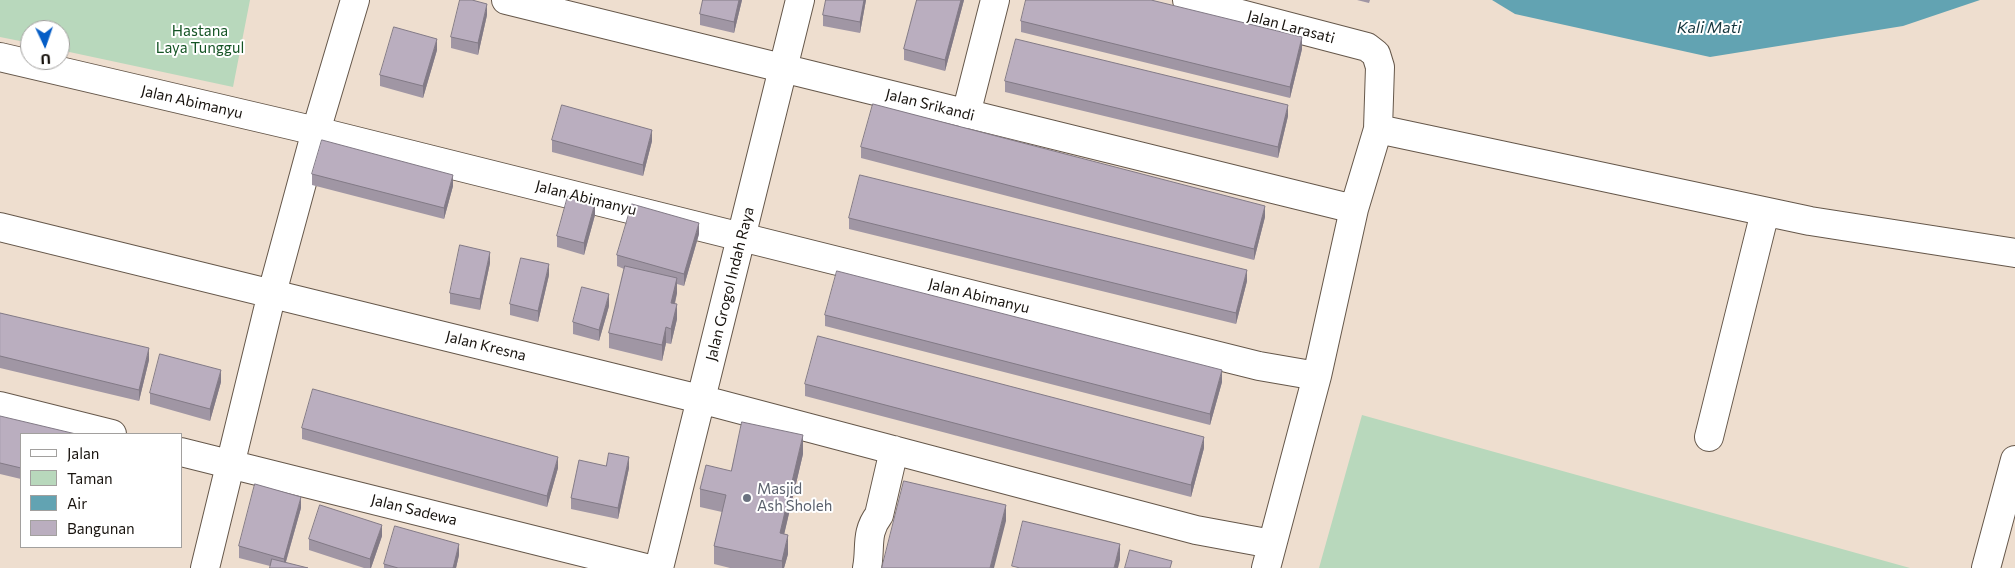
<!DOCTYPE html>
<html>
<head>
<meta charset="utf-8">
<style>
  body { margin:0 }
  #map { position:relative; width:2015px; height:568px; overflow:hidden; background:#eedecf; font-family:Commissioner,sans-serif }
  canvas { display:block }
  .legend { position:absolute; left:20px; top:433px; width:162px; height:115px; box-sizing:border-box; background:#fff; border:1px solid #a2a09e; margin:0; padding:6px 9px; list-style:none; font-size:15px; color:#17120d }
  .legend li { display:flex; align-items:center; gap:10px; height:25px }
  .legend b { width:25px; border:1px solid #a2a09e }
  .north { position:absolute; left:20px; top:20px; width:50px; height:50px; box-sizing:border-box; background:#fff; border:1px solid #a2a09e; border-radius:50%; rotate:177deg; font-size:14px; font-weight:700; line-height:20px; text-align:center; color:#17120d }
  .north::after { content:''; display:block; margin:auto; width:18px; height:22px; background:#055dc6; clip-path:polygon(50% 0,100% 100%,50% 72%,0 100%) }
</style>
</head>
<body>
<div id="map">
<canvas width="2015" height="568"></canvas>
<ul class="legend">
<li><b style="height:6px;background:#fff"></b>Jalan</li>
<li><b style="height:14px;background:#b8d8bc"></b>Taman</li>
<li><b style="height:14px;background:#62a3b2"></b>Air</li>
<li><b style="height:14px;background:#baaebf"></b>Bangunan</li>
</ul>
<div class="north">U</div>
</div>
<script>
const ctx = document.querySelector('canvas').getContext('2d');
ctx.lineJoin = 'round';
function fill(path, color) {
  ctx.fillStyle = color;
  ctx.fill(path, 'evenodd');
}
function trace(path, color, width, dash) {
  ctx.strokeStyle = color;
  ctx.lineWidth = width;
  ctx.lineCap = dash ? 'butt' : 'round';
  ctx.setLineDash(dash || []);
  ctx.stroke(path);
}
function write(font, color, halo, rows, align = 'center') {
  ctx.font = font + ' Commissioner,sans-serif';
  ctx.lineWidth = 4;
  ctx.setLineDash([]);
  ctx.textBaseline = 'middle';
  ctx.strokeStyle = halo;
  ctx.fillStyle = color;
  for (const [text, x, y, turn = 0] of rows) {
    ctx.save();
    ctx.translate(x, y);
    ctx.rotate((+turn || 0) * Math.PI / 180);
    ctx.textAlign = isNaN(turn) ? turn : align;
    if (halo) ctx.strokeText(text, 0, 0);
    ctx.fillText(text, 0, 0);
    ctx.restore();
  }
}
const green = new Path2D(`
  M 0,0 L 250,0 L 233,87 L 60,50 L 60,30 L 30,30 L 30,43 L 0,37 Z
  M 1362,415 L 1910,568 L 1319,568 Z`);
const water = new Path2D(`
  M 1492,0 L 1980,0 L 1903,26 L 1710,57 L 1515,14 Z`);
const minor = new Path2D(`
  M 506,0 L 1354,209
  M 1187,0 L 1367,47 L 1376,54 L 1380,67 L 1378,129 L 1354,209 L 1317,376 L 1266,568
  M 0,57 L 316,131 L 1259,366 L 1317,376
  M 966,114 L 995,0
  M 1378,129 L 1810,221 L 2015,253
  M 0,227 L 700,399 L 1196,530 L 1272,544
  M 0,406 L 112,434
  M 1709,437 L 1765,212
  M 181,452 L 646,568
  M 205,568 L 272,293 L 316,131 L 355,0
  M 659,568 L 800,0
  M 867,568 C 871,548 865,533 879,515 L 894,450
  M 1986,568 L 2015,460`);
const wall = new Path2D(`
  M 703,0 L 742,0 L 734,33 L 700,25 L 700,14 Z
  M 826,0 L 866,0 L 860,33 L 823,26 L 823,15 Z
  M 917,0 L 964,0 L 945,71 L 904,60 L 904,49 Z
  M 1357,0 L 1370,0 L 1369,3 Z
  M 487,15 L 478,55 L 451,48 L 451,37 Z
  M 1021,21 L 1302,49 L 1290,98 L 1021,32 Z
  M 437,50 L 423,98 L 380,86 L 380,75 Z
  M 1005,81 L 1288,116 L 1278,158 L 1005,92 Z
  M 552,140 L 652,141 L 643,176 L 552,152 Z
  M 861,147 L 1265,217 L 1254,260 L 861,158 Z
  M 312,174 L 453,186 L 444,219 L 312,185 Z
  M 595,215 L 584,255 L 557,247 L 557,236 Z
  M 849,218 L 1247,281 L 1236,324 L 849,229 Z
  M 699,234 L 684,286 L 677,284 L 677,293 L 675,304 L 677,319 L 671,344 L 666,343 L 662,361 L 609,348 L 609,333 L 624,269 L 617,266 L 617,255 Z
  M 490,263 L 480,310 L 450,304 L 450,293 Z
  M 549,275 L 538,322 L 510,315 L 510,304 Z
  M 609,306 L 599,341 L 573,334 L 573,322 Z
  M 0,313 L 149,360 L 139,401 L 0,368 Z
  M 825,315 L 1222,382 L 1210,425 L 825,326 Z
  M 221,382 L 210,421 L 150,404 L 150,393 Z
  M 805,384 L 1204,448 L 1191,497 L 805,396 Z
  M 0,416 L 21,434 L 21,479 L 0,474 Z
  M 302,428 L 558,468 L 547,507 L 302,439 Z
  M 803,454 L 784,534 L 788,554 L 784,568 L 730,568 L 714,564 L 714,546 L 722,512 L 700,507 L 700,489 L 731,471 Z
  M 629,468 L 618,519 L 571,509 L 571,498 Z
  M 301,508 L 286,562 L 270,566 L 239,558 L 239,546 Z
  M 382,536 L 371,568 L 364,568 L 309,550 L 309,539 Z
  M 459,555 L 456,568 L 384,568 L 384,564 Z`);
const shadedWall = new Path2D(`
  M 739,0 L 742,0 L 734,33 L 734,22 Z
  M 864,0 L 866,0 L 860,33 L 860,22 Z
  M 961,0 L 964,0 L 945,71 L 945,60 Z
  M 487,4 L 487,15 L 478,55 L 478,43 Z
  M 1302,37 L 1302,49 L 1290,98 L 1290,87 Z
  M 437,39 L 437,50 L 423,98 L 423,86 Z
  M 1288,105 L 1288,116 L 1278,158 L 1278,147 Z
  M 652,130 L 652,141 L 643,176 L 643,165 Z
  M 453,175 L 453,186 L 444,219 L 444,208 Z
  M 595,203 L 595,215 L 584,255 L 584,243 Z
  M 1265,206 L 1265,217 L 1254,260 L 1254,249 Z
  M 699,223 L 699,234 L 684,286 L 684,274 Z
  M 490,252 L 490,263 L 480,310 L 480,299 Z
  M 549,264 L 549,275 L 538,322 L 538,311 Z
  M 1247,270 L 1247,281 L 1236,324 L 1236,313 Z
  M 677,278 L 677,293 L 671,318 L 671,303 Z
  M 609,294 L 609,306 L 599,341 L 599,330 Z
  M 677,304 L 677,319 L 671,344 L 671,329 Z
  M 666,327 L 666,343 L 662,361 L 662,345 Z
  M 149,348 L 149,360 L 139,401 L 139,390 Z
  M 221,370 L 221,382 L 210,421 L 210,409 Z
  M 1222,370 L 1222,382 L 1210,425 L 1210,414 Z
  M 803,435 L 803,454 L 780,552 L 780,533 Z
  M 1204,437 L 1204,448 L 1191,497 L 1191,485 Z
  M 558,457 L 558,468 L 547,507 L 547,496 Z
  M 629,457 L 629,468 L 618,519 L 618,508 Z
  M 301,497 L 301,508 L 284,568 L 284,559 Z
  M 1006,505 L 1006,521 L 994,568 L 990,568 Z
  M 382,525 L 382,536 L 371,568 L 370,568 L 370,559 Z
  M 788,535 L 788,554 L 784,568 L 782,568 L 782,561 Z
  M 459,544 L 459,555 L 456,568 L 453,568 Z
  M 1120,544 L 1120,560 L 1118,568 L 1114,568 Z`);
const building = new Path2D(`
  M 460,0 L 472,0 L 487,4 L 478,43 L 451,37 Z
  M 703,0 L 739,0 L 734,22 L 700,14 Z
  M 826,0 L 864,0 L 860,22 L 823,15 Z
  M 917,0 L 961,0 L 945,60 L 904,49 Z
  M 1026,0 L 1151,0 L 1302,37 L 1290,87 L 1021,21 Z
  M 394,27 L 437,39 L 423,86 L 380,75 Z
  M 1016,39 L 1288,105 L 1278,147 L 1005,81 Z
  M 873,104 L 1265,206 L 1254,249 L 861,147 Z
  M 562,105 L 652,130 L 643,165 L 552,140 Z
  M 322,140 L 453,175 L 444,208 L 312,174 Z
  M 860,175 L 1247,270 L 1236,313 L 849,218 Z
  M 568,196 L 595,203 L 584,243 L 557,236 Z
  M 632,204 L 699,223 L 684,274 L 617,255 Z
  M 460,245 L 490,252 L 480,299 L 450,293 Z
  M 521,258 L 549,264 L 538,311 L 510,304 Z
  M 625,266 L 677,278 L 671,303 L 677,304 L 671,329 L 666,327 L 662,345 L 609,333 Z
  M 837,271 L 1222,370 L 1210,414 L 825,315 Z
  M 582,287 L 609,294 L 599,330 L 573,322 Z
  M 0,313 L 149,348 L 139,390 L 0,356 Z
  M 818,336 L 1204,437 L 1191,485 L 805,384 Z
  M 160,354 L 221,370 L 210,409 L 150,393 Z
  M 313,389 L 558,457 L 547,496 L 302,428 Z
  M 0,416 L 76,434 L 21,434 L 21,468 L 0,463 Z
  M 742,422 L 803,435 L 780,533 L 788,535 L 782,561 L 714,546 L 726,495 L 700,489 L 706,465 L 731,471 Z
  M 609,453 L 629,457 L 618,508 L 571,498 L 579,460 L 606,466 Z
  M 904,481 L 1006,505 L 990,568 L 882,568 Z
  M 255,484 L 301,497 L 284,559 L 239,546 Z
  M 320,505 L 382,525 L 370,559 L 309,539 Z
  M 1023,521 L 1120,544 L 1114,568 L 1020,568 L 1012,566 Z
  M 395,526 L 459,544 L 453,568 L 398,568 L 384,564 Z
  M 1130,550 L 1172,561 L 1170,568 L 1125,568 Z
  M 272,559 L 308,568 L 270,568 Z`);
const markers = [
  [747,498,5,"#6b7280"]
];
const streetNames = [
  ["Jalan Larasati",1291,27,15],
  ["Jalan Abimanyu",192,102,13],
  ["Jalan Srikandi",930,105,14],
  ["Jalan Abimanyu",586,198,14],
  ["Jalan Grogol Indah Raya",730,284,-76],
  ["Jalan Abimanyu",979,296,14],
  ["Jalan Kresna",486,346,14],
  ["Jalan Sadewa",414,510,14]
];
const parkNames = [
  ["Hastana",200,31],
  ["Laya Tunggul",200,48]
];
const worshipNames = [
  ["Masjid",757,489],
  ["Ash Sholeh",757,506]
];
const waterNames = [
  ["Kali Mati",1709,28]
];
fill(green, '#b8d8bc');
fill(water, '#62a3b2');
trace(minor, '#65574a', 30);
trace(minor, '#fff', 28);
fill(wall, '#a096a4');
fill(shadedWall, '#827a86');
fill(building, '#baaebf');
trace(building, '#827a86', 1);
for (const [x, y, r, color] of markers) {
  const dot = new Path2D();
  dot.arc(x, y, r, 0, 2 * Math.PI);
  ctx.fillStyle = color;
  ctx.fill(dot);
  trace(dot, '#fff', 2);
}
write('15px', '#17120d', '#fff', streetNames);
write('15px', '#145424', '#fff', parkNames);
write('15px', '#5b616d', '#fff', worshipNames, 'left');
write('italic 16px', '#14353c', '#fff', waterNames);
</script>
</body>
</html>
